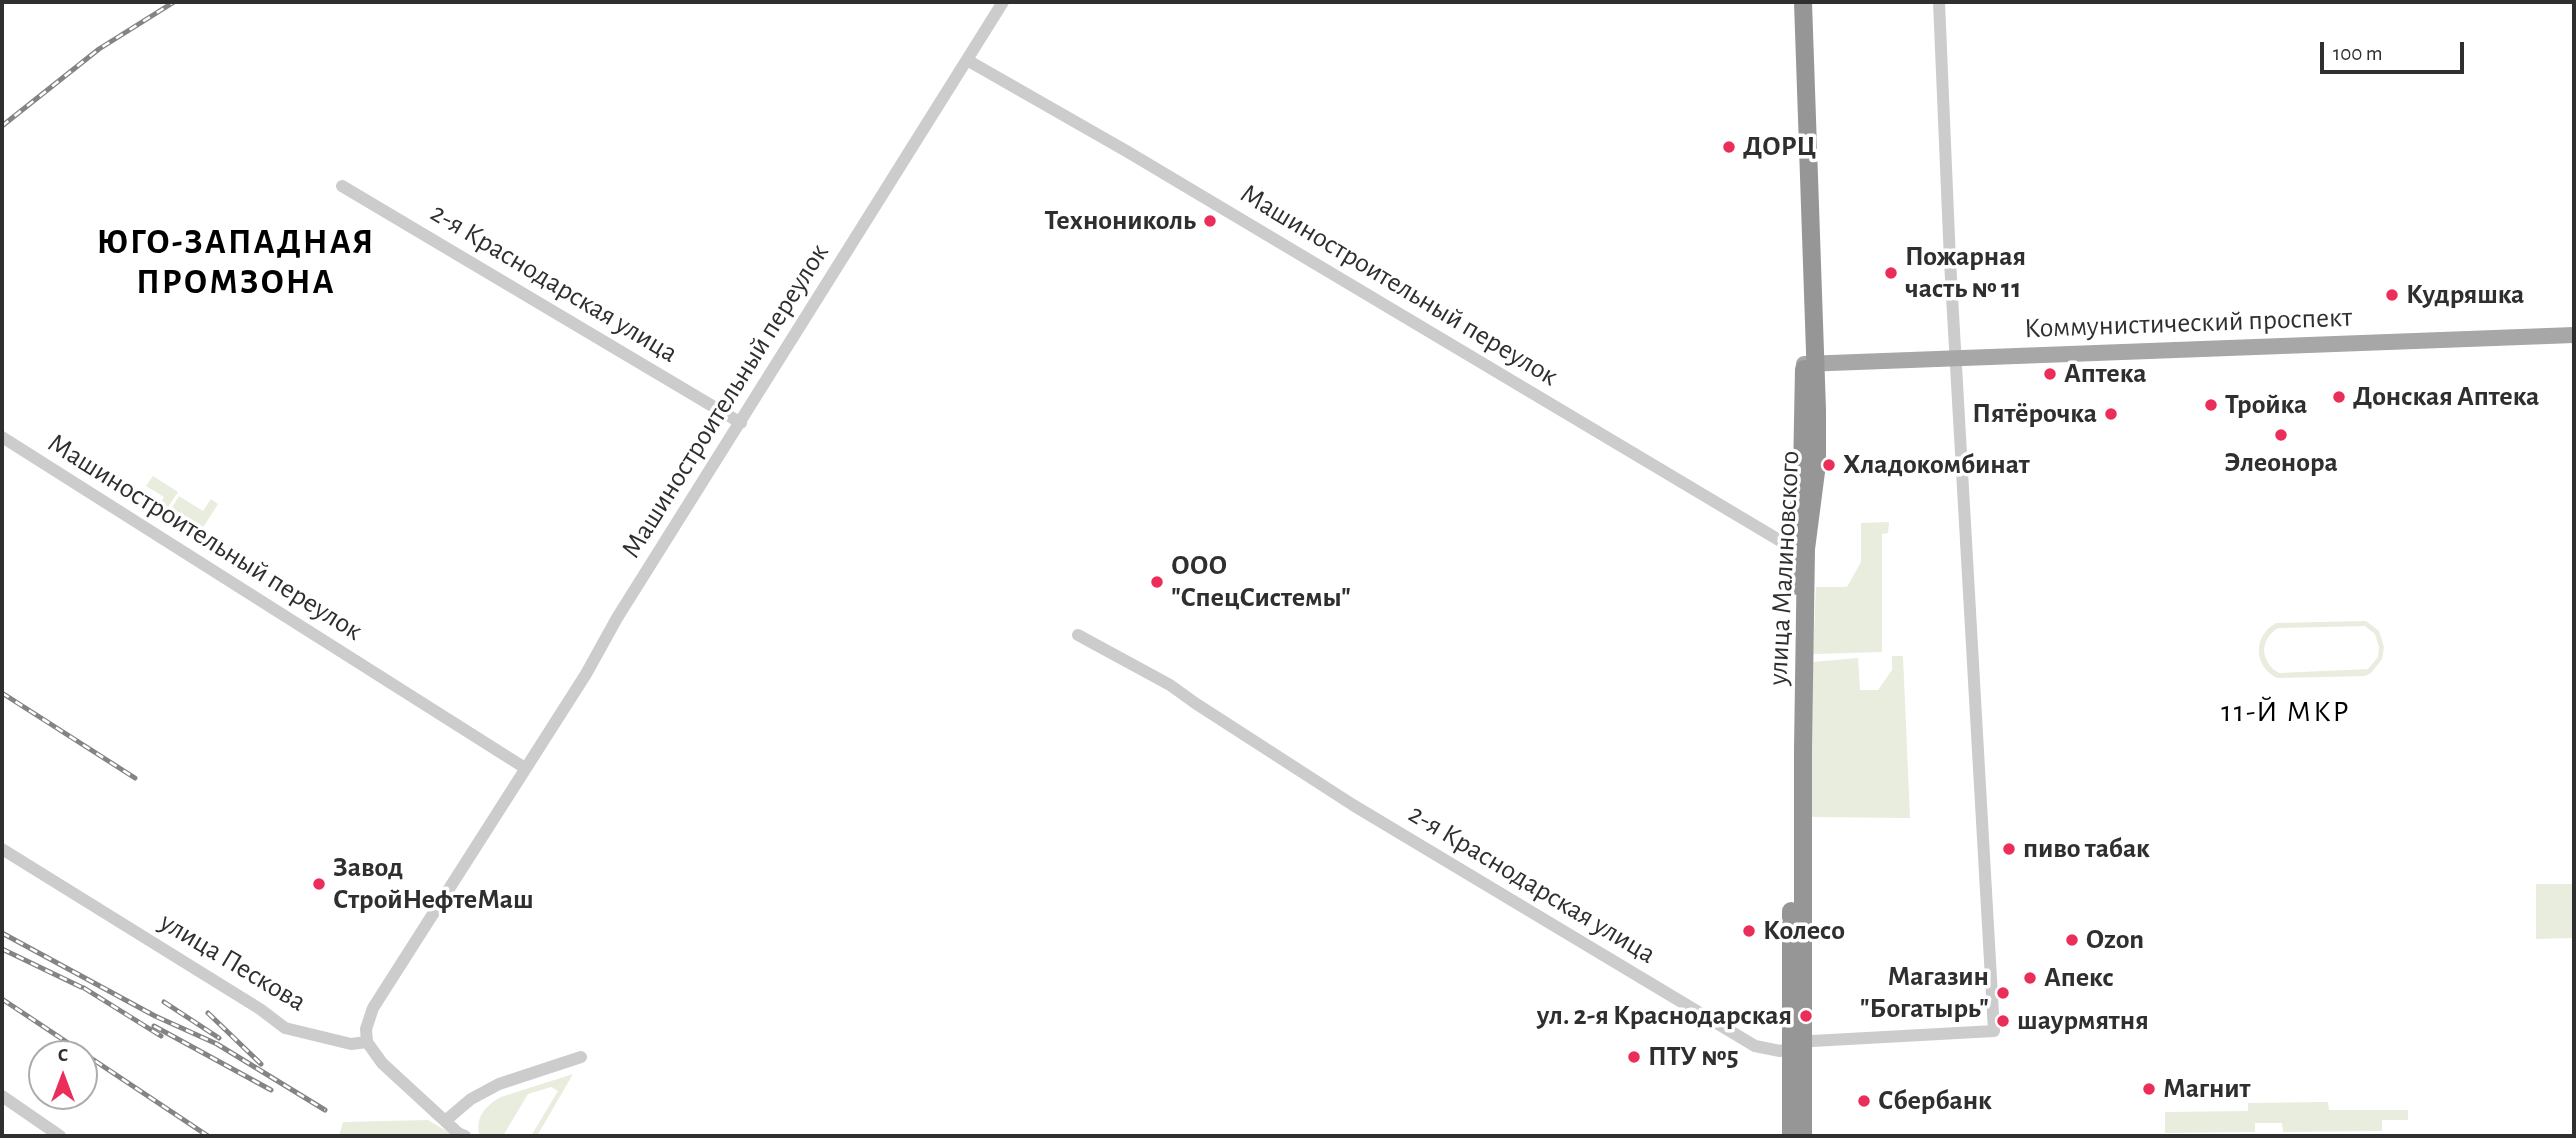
<!DOCTYPE html>
<html>
<head>
<meta charset="utf-8">
<style>
  body { margin:0 }
  #map { position:relative; width:2576px; height:1138px; overflow:hidden; background:#fff; font-family:"Alegreya Sans",sans-serif }
  canvas { display:block }
  .frame { position:absolute; inset:0; border:4px solid #2f2f2f; pointer-events:none }
  .north { position:absolute; left:28px; top:1040px; width:70px; height:70px; box-sizing:border-box; background:#fff; border:2px solid #acacac; border-radius:50%; rotate:0deg; font-size:19px; font-weight:700; line-height:28px; text-align:center; color:#2f2f2f }
  .north::after { content:''; display:block; margin:auto; width:24px; height:32px; background:#eb2d5a; clip-path:polygon(50% 0,100% 100%,50% 72%,0 100%) }
  .scale { position:absolute; left:2320px; top:42px; width:144px; height:32px; box-sizing:border-box; border:4px solid #2f2f2f; border-top:0; padding-left:9px; font-size:21px; line-height:24px; white-space:nowrap; color:#2f2f2f; -webkit-text-stroke:5px #fff; paint-order:stroke }
</style>
</head>
<body>
<div id="map">
<canvas width="2576" height="1138"></canvas>
<div class="frame"></div>
<div class="north">С</div>
<div class="scale">100 m</div>
</div>
<script>
const ctx = document.querySelector('canvas').getContext('2d');
ctx.lineJoin = 'round';
function fill(path, color) {
  ctx.fillStyle = color;
  ctx.fill(path, 'evenodd');
}
function trace(path, color, width, dash) {
  ctx.strokeStyle = color;
  ctx.lineWidth = width;
  ctx.lineCap = dash ? 'butt' : 'round';
  ctx.setLineDash(dash || []);
  ctx.stroke(path);
}
function write(font, color, halo, rows, align = 'center') {
  ctx.font = font + ' "Alegreya Sans",sans-serif';
  ctx.lineWidth = 7;
  ctx.setLineDash([]);
  ctx.textBaseline = 'middle';
  ctx.strokeStyle = halo;
  ctx.fillStyle = color;
  for (const [text, x, y, turn = 0] of rows) {
    ctx.save();
    ctx.translate(x, y);
    ctx.rotate((+turn || 0) * Math.PI / 180);
    ctx.textAlign = isNaN(turn) ? turn : align;
    if (halo) ctx.strokeText(text, 0, 0);
    ctx.fillText(text, 0, 0);
    ctx.restore();
  }
}
const green = new Path2D(`
  M 153,476 L 178,492 L 163,515 L 156,511 L 164,497 L 146,486 Z
  M 179,496 L 203,511 L 211,499 L 218,504 L 197,537 L 166,517 Z
  M 1889,522 L 1888,533 L 1882,534 L 1882,652 L 1813,654 L 1816,587 L 1847,587 L 1861,562 L 1861,523 Z
  M 2366,621 L 2379,631 L 2384,647 L 2382,659 L 2371,673 L 2365,676 L 2277,678 C 2253,666 2253,636 2276,623 ZM 2365,626 L 2375,634 L 2379,647 L 2378,657 L 2368,669 L 2279,673 C 2260,662 2259,640 2278,628 Z
  M 1892,656 L 1903,656 L 1910,818 L 1810,817 L 1813,662 L 1858,658 L 1860,690 L 1878,690 L 1892,670 Z
  M 2536,884 L 2574,884 L 2574,938 L 2536,939 Z
  M 573,1074 L 537,1136 L 531,1136 L 558,1091 L 551,1087 L 528,1094 L 503,1136 L 480,1136 C 474,1118 486,1105 501,1097 Z
  M 2328,1102 L 2329,1110 L 2408,1110 L 2408,1120 L 2382,1120 L 2382,1131 L 2283,1132 L 2282,1123 L 2255,1123 L 2255,1132 L 2165,1133 L 2165,1112 L 2248,1111 L 2248,1103 Z
  M 428,1120 L 455,1136 L 339,1136 L 343,1122 Z`);
const minor = new Path2D(`
  M 967,60 L 1128,152 L 1794,549 L 1799,549
  M 342,186 L 741,423
  M 2,437 L 525,768
  M 1078,635 L 1170,685 L 1195,703 L 1353,805 L 1755,1046 L 1780,1051 L 1812,1041 L 1994,1031 L 1950,261 L 1939,2
  M 2,849 L 260,1009 L 285,1028 L 351,1044 L 367,1042 L 382,1063 L 458,1133 L 465,1136
  M 367,1042 L 366,1029 L 373,1008 L 586,674 L 617,618 L 1003,2
  M 2,1096 L 60,1136
  M 445,1121 L 471,1099 L 499,1084 L 581,1057`);
const major = new Path2D(`
  M 1804,364 L 2574,335`);
const highway = new Path2D(`
  M 1794,586 L 1794,549 L 1802,473 L 1804,369
  M 1791,911 L 1791,1135
  M 1803,1136 L 1803,749 L 1806,549 L 1817,464 L 1817,410 L 1803,2`);
const rail = new Path2D(`
  M 2,126 L 99,49 L 174,2
  M 2,693 L 135,778
  M 2,933 L 155,1016 L 217,1044 L 325,1110
  M 2,949 L 81,987
  M 84,988 L 161,1036
  M 2,999 L 208,1136
  M 164,1002 L 219,1038
  M 208,1013 L 261,1064
  M 154,1026 L 271,1090`);
const markers = [
  [1729,147,7,"#eb2d5a"],
  [1210,221,7,"#eb2d5a"],
  [1891,273,7,"#eb2d5a"],
  [2392,295,7,"#eb2d5a"],
  [2050,374,7,"#eb2d5a"],
  [2339,397,7,"#eb2d5a"],
  [2211,405,7,"#eb2d5a"],
  [2111,414,7,"#eb2d5a"],
  [2281,435,7,"#eb2d5a"],
  [1829,465,7,"#eb2d5a"],
  [1157,582,7,"#eb2d5a"],
  [2009,849,7,"#eb2d5a"],
  [319,884,7,"#eb2d5a"],
  [1749,931,7,"#eb2d5a"],
  [2072,940,7,"#eb2d5a"],
  [2030,978,7,"#eb2d5a"],
  [2003,993,7,"#eb2d5a"],
  [1806,1016,7,"#eb2d5a"],
  [2003,1021,7,"#eb2d5a"],
  [1634,1057,7,"#eb2d5a"],
  [2149,1089,7,"#eb2d5a"],
  [1864,1101,7,"#eb2d5a"]
];
const poiNames = [
  ["ДОРЦ",1743,147],
  ["Технониколь",1196,221,"right"],
  ["Пожарная",1905,257],
  ["часть № 11",1905,289],
  ["Кудряшка",2406,295],
  ["Аптека",2064,374],
  ["Донская Аптека",2353,397],
  ["Тройка",2225,405],
  ["Пятёрочка",2097,414,"right"],
  ["Элеонора",2281,463,"center"],
  ["Хладокомбинат",1843,465],
  ["ООО",1171,566],
  ["\"СпецСистемы\"",1171,598],
  ["пиво табак",2023,849],
  ["Завод",333,868],
  ["СтройНефтеМаш",333,900],
  ["Колесо",1763,931],
  ["Ozon",2086,940],
  ["Магазин",1989,977,"right"],
  ["\"Богатырь\"",1989,1009,"right"],
  ["Апекс",2044,978],
  ["ул. 2-я Краснодарская",1792,1016,"right"],
  ["шаурмятня",2017,1021],
  ["ПТУ №5",1648,1057],
  ["Магнит",2163,1089],
  ["Сбербанк",1878,1101]
];
const streetNames = [
  ["2-я Краснодарская улица",554,283,31],
  ["Машиностроительный переулок",1399,285,31],
  ["Коммунистический проспект",2188,323,-2],
  ["Машиностроительный переулок",725,401,-58],
  ["Машиностроительный переулок",205,537,32],
  ["улица Малиновского",1784,568,-87],
  ["2-я Краснодарская улица",1532,884,31],
  ["улица Пескова",233,962,31]
];
const neighbourhoodNames = [
  ["11-Й МКР",2286,712]
];
const districtNames = [
  ["ЮГО-ЗАПАДНАЯ",236,242],
  ["ПРОМЗОНА",236,282]
];
fill(green, '#e8eddd');
trace(minor, '#ccc', 12);
trace(major, '#a7a7a7', 16);
trace(highway, '#969696', 18);
trace(rail, '#848484', 5);
trace(rail, '#fff', 2.5, [8]);
for (const [x, y, r, color] of markers) {
  const dot = new Path2D();
  dot.arc(x, y, r, 0, 2 * Math.PI);
  ctx.fillStyle = color;
  ctx.fill(dot);
  trace(dot, '#fff', 2.5);
}
write('bold 28px', '#2f2f2f', '#fff', poiNames, 'left');
write('28px', '#2f2f2f', '#fff', streetNames);
ctx.letterSpacing = '2px';
write('30px', '#000', '#fff', neighbourhoodNames);
ctx.letterSpacing = '0px';
ctx.letterSpacing = '2px';
write('bold 35px', '#000', '#fff', districtNames);
ctx.letterSpacing = '0px';
</script>
</body>
</html>
